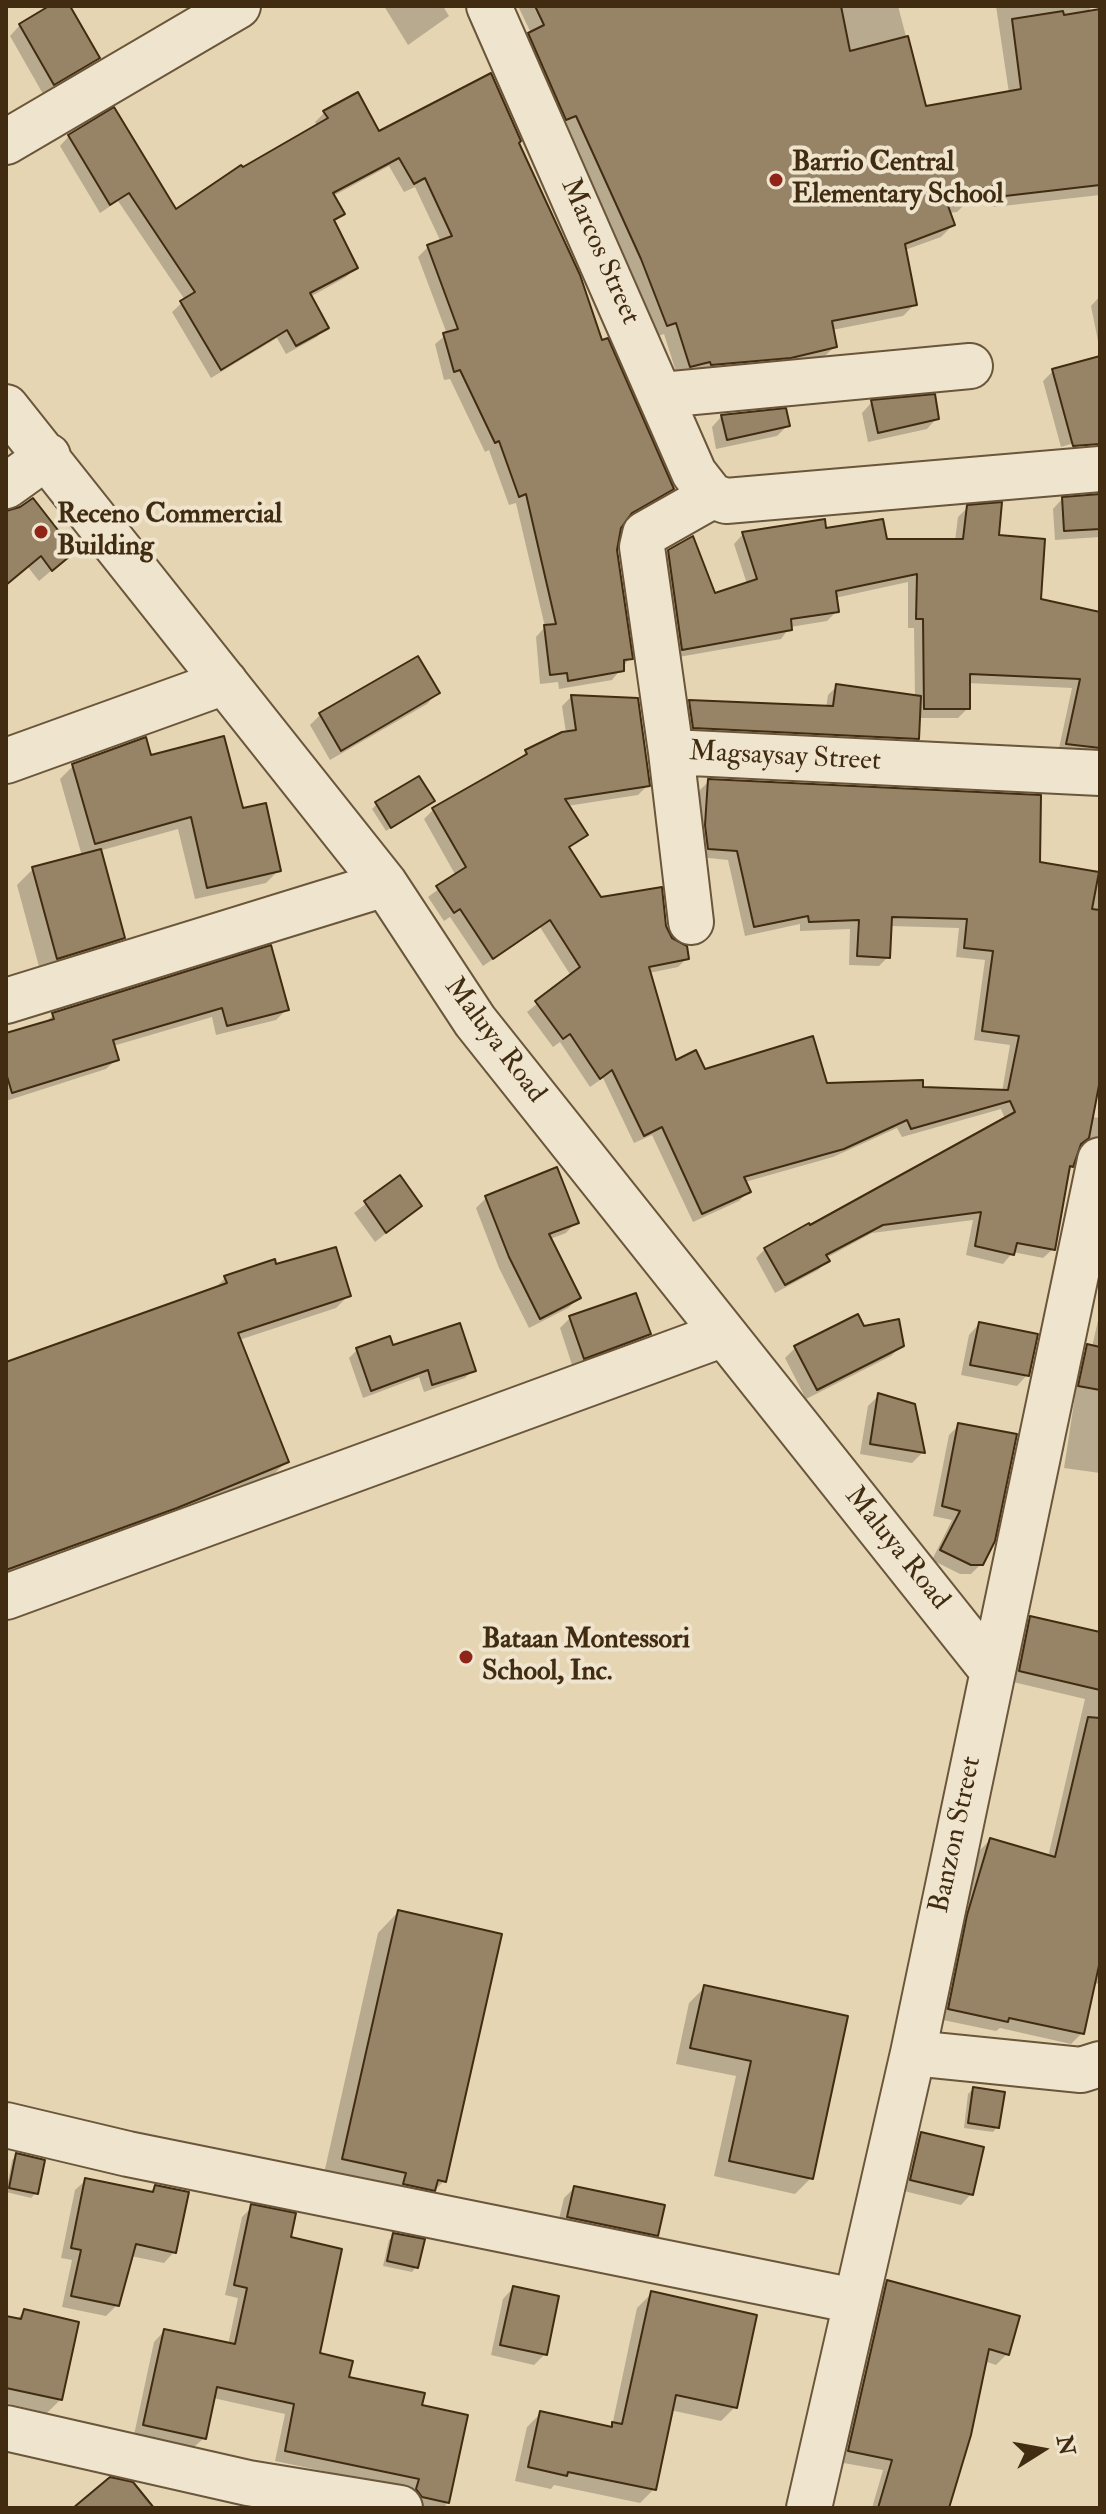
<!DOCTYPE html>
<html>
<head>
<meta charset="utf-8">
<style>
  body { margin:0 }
  #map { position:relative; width:1106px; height:2514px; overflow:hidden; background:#e6d5b3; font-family:"IM FELL Double Pica",serif }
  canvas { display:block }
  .frame { position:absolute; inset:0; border:8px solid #412c12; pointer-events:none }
  .north { position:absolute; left:1002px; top:2410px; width:80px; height:80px; -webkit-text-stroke:6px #efe4ce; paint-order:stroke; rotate:79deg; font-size:22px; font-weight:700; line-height:32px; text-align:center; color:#412c12 }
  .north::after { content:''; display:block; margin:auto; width:28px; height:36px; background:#412c12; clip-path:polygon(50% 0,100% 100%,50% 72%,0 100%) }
</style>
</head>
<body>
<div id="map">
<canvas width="1106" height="2514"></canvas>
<div class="frame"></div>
<div class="north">N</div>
</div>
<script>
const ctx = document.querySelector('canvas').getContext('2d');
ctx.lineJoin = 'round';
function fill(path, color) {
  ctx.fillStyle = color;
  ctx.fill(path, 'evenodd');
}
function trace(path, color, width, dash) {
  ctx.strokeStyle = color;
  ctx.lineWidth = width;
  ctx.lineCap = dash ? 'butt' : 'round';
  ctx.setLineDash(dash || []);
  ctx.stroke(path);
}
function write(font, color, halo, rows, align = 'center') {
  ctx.font = font + ' "IM FELL Double Pica",serif';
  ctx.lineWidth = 8;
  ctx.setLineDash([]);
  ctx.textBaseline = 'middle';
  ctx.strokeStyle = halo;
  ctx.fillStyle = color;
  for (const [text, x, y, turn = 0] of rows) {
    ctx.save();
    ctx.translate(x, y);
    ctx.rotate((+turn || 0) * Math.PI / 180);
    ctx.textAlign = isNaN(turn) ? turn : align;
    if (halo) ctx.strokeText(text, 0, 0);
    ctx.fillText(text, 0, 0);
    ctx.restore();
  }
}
const shadow = new Path2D(`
  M 53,6 L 68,6 L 98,58 L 87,68 L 43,94 L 10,36 L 20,25 Z
  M 384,6 L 443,6 L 449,16 L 408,45 Z
  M 518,6 L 898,6 L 925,108 L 1009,93 L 996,6 L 1090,6 L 1090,12 L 1100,11 L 1100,195 L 994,207 L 990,195 L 970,199 L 957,212 L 948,213 L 953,225 L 941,237 L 905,250 L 915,304 L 903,316 L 832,330 L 835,346 L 823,358 L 678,378 L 664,334 L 655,337 L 517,46 L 531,33 Z
  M 325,112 L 378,134 L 517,143 L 601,343 L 671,488 L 662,498 L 625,519 L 619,528 L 615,550 L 630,658 L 612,680 L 559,689 L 558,682 L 540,684 L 536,637 L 545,627 L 516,503 L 509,505 L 489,450 L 485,452 L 450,379 L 444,380 L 435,344 L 447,334 L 418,257 L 428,247 L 441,242 L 415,187 L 404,192 L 389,166 L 333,196 L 342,213 L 333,222 L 356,268 L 346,277 L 310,297 L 326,327 L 317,337 L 286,354 L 277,338 L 211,378 L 172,312 L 185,300 L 118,201 L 100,213 L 60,146 L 69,136 L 175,212 L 317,126 L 315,122 Z
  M 1100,296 L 1100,351 L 1091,306 Z
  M 1100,358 L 1100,435 L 1061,447 L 1043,381 L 1053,371 Z
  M 872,402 L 937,418 L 927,429 L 868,442 L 862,413 Z
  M 722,416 L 788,425 L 777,436 L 716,449 L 712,427 Z
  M 1100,497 L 1100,537 L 1055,540 L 1053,509 L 1062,499 Z
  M 968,507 L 996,536 L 1039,600 L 1100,614 L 1100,761 L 1058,753 L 1072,688 L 968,683 L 968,708 L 958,718 L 918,718 L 917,738 L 908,747 L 684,736 L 681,711 L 690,702 L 826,708 L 828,695 L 837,686 L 915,697 L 914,628 L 908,628 L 908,582 L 835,598 L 837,611 L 827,621 L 790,627 L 781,639 L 673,658 L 659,561 L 669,552 L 714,596 L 747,584 L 734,544 L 743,534 L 825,530 L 885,541 L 955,541 L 958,517 Z
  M 6,513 L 73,552 L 39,581 L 28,567 L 6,585 Z
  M 437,693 L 427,704 L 330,760 L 310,725 L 320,715 Z
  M 571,697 L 648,785 L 638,795 L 567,806 L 585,835 L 568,849 L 600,899 L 664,926 L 670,939 L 687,958 L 678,967 L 649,973 L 674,1062 L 704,1071 L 826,1085 L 1002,1092 L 1010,1045 L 974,1040 L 985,960 L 956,957 L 959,928 L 890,926 L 888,957 L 879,966 L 849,965 L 850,929 L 800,931 L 800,924 L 745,936 L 728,860 L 699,857 L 696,836 L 700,790 L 709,781 L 1038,863 L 1100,874 L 1100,1066 L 1091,1117 L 1100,1118 L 1100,1146 L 1082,1145 L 1078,1147 L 1071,1166 L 1067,1170 L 1053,1249 L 1043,1258 L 1013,1252 L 1003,1264 L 966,1255 L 973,1220 L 872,1233 L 826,1258 L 827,1261 L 818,1270 L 775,1293 L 756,1258 L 765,1249 L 809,1228 L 1005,1119 L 1001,1109 L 902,1137 L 897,1128 L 833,1157 L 745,1182 L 749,1191 L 739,1201 L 693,1222 L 652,1135 L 634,1143 L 603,1078 L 590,1087 L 560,1042 L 553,1047 L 527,1012 L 571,976 L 540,927 L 483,966 L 450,917 L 444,921 L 428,897 L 456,876 L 424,819 L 433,810 L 517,761 L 526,752 L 566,733 L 562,706 Z
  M 73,766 L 242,810 L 279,870 L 266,883 L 195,899 L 178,829 L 99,851 L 123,938 L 107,953 L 41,974 L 17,885 L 33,869 L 82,856 L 60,779 Z
  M 433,801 L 386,831 L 372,809 L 377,804 Z
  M 270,948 L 287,1009 L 276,1020 L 216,1035 L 212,1017 L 113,1046 L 117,1059 L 106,1069 L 6,1101 L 6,1035 L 44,1024 L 53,1015 Z
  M 399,1178 L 420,1206 L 375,1242 L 354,1213 Z
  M 487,1197 L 576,1222 L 566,1233 L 550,1239 L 579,1298 L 568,1308 L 529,1328 L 499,1268 L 476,1208 Z
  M 275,1266 L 348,1296 L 336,1308 L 239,1340 L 286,1462 L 274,1474 L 163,1519 L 6,1577 L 6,1364 L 213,1290 L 225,1278 Z
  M 1100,1312 L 1100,1473 L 1064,1468 L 1075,1396 L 1071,1395 L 1081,1356 L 1092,1347 Z
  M 570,1318 L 648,1334 L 638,1344 L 573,1368 L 560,1328 Z
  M 979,1324 L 1027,1375 L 1017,1386 L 961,1375 L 969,1335 Z
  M 863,1328 L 902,1345 L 891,1356 L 806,1399 L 785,1358 L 796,1347 Z
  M 391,1347 L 473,1370 L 465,1378 L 424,1392 L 419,1377 L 363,1398 L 349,1358 L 357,1350 Z
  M 878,1396 L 923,1452 L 912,1463 L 860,1454 L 868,1406 Z
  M 959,1425 L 981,1564 L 971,1574 L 960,1574 L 932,1560 L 952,1520 L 933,1516 L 949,1435 Z
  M 1031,1618 L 1100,1634 L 1100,1985 L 1093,1982 L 1082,2033 L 1071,2044 L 1000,2028 L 996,2031 L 938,2019 L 958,1927 L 980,1850 L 990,1840 L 1048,1857 L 1085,1699 L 1009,1681 L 1020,1628 Z
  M 398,1912 L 444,2181 L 424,2201 L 323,2178 L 378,1933 Z
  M 705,1987 L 845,2017 L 811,2178 L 795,2194 L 714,2176 L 736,2076 L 676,2064 L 689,2003 Z
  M 973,2089 L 997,2127 L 993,2132 L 964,2128 L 968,2094 Z
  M 921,2134 L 971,2194 L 961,2205 L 900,2190 L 911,2145 Z
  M 17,2155 L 36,2193 L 31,2198 L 6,2192 L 12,2160 Z
  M 86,2180 L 149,2193 L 155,2187 L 174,2252 L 164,2263 L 131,2256 L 117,2305 L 106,2316 L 62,2307 L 72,2260 L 61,2258 L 75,2190 Z
  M 574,2188 L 657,2235 L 646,2245 L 557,2227 L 564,2198 Z
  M 252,2207 L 289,2239 L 317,2355 L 347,2378 L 420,2406 L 465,2417 L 445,2508 L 412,2508 L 407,2501 L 409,2489 L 275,2461 L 285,2414 L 213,2398 L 204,2438 L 193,2448 L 134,2435 L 154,2342 L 164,2331 L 228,2345 L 238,2298 L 225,2295 L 242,2217 Z
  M 394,2235 L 416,2267 L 412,2272 L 383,2266 L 389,2240 Z
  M 887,2282 L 1007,2354 L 996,2365 L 984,2361 L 947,2508 L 872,2508 L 883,2470 L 838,2462 L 877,2293 Z
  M 513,2288 L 545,2354 L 534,2365 L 491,2355 L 503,2299 Z
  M 651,2294 L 735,2407 L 721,2421 L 670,2410 L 654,2489 L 640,2503 L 554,2485 L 551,2489 L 515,2481 L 527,2427 L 541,2413 L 609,2428 L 612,2426 L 637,2308 Z
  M 24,2312 L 61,2399 L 47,2413 L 6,2403 L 6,2318 L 16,2320 Z`);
const building = new Path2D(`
  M 49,6 L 70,6 L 100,58 L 54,85 L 19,24 Z
  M 535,6 L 841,6 L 850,51 L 908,36 L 926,106 L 1021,89 L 1012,19 L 1063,11 L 1064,15 L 1100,9 L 1100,185 L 1005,196 L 1002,184 L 970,191 L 972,200 L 947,203 L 955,225 L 905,244 L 917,305 L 832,321 L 837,347 L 791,358 L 711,365 L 710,362 L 690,367 L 676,323 L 667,326 L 641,259 L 576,116 L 566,120 L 528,33 L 544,25 Z
  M 491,73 L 521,141 L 519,143 L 580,275 L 602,340 L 608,338 L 674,489 L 632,513 L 621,528 L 617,550 L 633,659 L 624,660 L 624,671 L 568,681 L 567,673 L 550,675 L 544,625 L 556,624 L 526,494 L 519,497 L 499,441 L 495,443 L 460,370 L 454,372 L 443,333 L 458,329 L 427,245 L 452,236 L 425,178 L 414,184 L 399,158 L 333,193 L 345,214 L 334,220 L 358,268 L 310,293 L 329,328 L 296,346 L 287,330 L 221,370 L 180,301 L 195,292 L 129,193 L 110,205 L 68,135 L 114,107 L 176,209 L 241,165 L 243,167 L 328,118 L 323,111 L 358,92 L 379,131 Z
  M 1100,356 L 1100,444 L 1073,446 L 1052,369 Z
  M 935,394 L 939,419 L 878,433 L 871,400 Z
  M 786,408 L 790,426 L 727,440 L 721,415 Z
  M 1100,494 L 1100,529 L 1064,531 L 1062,497 Z
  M 33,498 L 75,552 L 52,571 L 41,556 L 6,585 L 6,511 L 20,507 Z
  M 1002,502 L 999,535 L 1045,539 L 1041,599 L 1100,612 L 1100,748 L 1066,744 L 1080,679 L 970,674 L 970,709 L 924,709 L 923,619 L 916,619 L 917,574 L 836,591 L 839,612 L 791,619 L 792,630 L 682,650 L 668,550 L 693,536 L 715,593 L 757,579 L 742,532 L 825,519 L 826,528 L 883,519 L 887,539 L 963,539 L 967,505 Z
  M 418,656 L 440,693 L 341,751 L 319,713 Z
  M 836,684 L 921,696 L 919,739 L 693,728 L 689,700 L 833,706 Z
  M 571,695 L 638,698 L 650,786 L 565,799 L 588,835 L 569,847 L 601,897 L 662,887 L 666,926 L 672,938 L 687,946 L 689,959 L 649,967 L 676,1060 L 696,1050 L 705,1069 L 813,1036 L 827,1083 L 923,1080 L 923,1087 L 1008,1090 L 1019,1036 L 982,1031 L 993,951 L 964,948 L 967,919 L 892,917 L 890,958 L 857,956 L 859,920 L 809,922 L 808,916 L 754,927 L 737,851 L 708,849 L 705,825 L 708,779 L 1041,795 L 1040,862 L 1099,872 L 1092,909 L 1100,910 L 1100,1080 L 1089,1138 L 1081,1144 L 1073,1167 L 1070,1166 L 1055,1250 L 1017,1243 L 1014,1255 L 975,1246 L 981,1212 L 883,1225 L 826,1255 L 830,1261 L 785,1285 L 764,1248 L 809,1223 L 810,1225 L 1015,1112 L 1010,1101 L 911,1129 L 907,1120 L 844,1149 L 744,1177 L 751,1192 L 702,1214 L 662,1127 L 644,1136 L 612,1070 L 600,1079 L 570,1034 L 563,1039 L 535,1001 L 580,967 L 550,920 L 493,959 L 460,909 L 454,913 L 436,886 L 466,867 L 432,808 L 527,754 L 525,750 L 562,732 L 576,730 Z
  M 224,736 L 243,808 L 266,803 L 281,871 L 207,888 L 191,817 L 95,844 L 72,764 L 146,737 L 151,755 Z
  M 419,776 L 435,801 L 391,828 L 375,802 Z
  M 101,849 L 125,938 L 57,959 L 32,867 Z
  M 271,945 L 289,1010 L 227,1026 L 222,1008 L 113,1040 L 119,1060 L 12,1093 L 6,1073 L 6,1033 L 54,1019 L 52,1013 Z
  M 557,1167 L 579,1223 L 549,1234 L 581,1298 L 540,1319 L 509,1257 L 485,1196 Z
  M 400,1175 L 422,1206 L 386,1233 L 364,1201 Z
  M 336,1247 L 351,1296 L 238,1333 L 289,1462 L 177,1508 L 6,1570 L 6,1362 L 227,1283 L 224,1276 L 275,1259 L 276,1264 Z
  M 636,1293 L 651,1334 L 584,1359 L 569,1316 Z
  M 858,1314 L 864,1326 L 899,1319 L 904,1346 L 817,1390 L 794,1346 Z
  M 979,1322 L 1038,1334 L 1029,1376 L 970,1365 Z
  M 460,1323 L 476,1371 L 432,1385 L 428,1370 L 371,1391 L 356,1348 L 390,1336 L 393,1345 Z
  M 1087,1344 L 1100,1347 L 1100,1390 L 1078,1386 Z
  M 878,1393 L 915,1404 L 925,1453 L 870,1444 Z
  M 958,1423 L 1017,1434 L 995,1541 L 983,1565 L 971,1565 L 940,1550 L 960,1511 L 942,1506 Z
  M 1030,1616 L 1100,1632 L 1100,1690 L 1019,1671 Z
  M 1088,1717 L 1100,1718 L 1100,1961 L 1084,2034 L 1009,2018 L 1008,2022 L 948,2009 L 967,1915 L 990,1838 L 1055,1857 Z
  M 398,1910 L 502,1934 L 446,2182 L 438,2180 L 435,2191 L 403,2184 L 406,2173 L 342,2159 Z
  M 704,1985 L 848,2016 L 813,2179 L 729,2161 L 751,2061 L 690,2048 Z
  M 973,2087 L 1005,2092 L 999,2128 L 968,2123 Z
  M 921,2132 L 984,2147 L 973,2195 L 910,2180 Z
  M 16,2153 L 45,2160 L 38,2194 L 9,2188 Z
  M 85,2178 L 153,2192 L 155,2185 L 189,2192 L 176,2253 L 136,2244 L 119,2306 L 71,2296 L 81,2250 L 71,2248 Z
  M 574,2186 L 665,2205 L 658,2236 L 567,2217 Z
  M 251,2204 L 296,2213 L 291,2237 L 342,2249 L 320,2353 L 353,2361 L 349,2377 L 425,2393 L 422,2405 L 468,2415 L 449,2503 L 422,2497 L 416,2489 L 419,2479 L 285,2451 L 294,2404 L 217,2387 L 206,2439 L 143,2425 L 164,2329 L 235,2344 L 247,2288 L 234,2285 Z
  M 393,2233 L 425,2239 L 418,2268 L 387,2261 Z
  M 887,2280 L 1020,2316 L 1009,2355 L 989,2349 L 971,2435 L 949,2508 L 878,2508 L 892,2460 L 848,2451 Z
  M 513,2286 L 559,2296 L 547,2355 L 500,2345 Z
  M 651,2291 L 757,2315 L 737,2408 L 676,2395 L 656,2490 L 568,2472 L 567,2476 L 528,2467 L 540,2411 L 612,2427 L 612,2422 L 622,2424 Z
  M 24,2309 L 79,2322 L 62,2400 L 6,2388 L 6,2316 L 21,2319 Z
  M 110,2477 L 133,2482 L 154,2508 L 73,2508 Z`);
const minor = new Path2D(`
  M 489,6 L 694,473 L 712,496
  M 6,142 L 238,6
  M 662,395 L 970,366
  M 6,407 L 385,884 L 475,1021 L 991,1669
  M 6,486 L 48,456
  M 712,496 L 726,501 L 1100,469
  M 671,752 L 1100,773
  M 6,761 L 225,682
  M 691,922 L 671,752 L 642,547 L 645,534 L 712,496
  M 6,1001 L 385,884
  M 6,1597 L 724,1334
  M 913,2053 L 1081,2070 L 1100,2064
  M 6,2125 L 128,2154 L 855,2301
  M 6,2428 L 248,2483 L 400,2508
  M 809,2508 L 913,2053 L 1100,1160`);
const markers = [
  [776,180,8,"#8f2418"],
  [41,532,8,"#8f2418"],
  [466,1657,8,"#8f2418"]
];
const poiNames = [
  ["Barrio Central",792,164],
  ["Elementary School",792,196],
  ["Receno Commercial",57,516],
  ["Building",57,548],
  ["Bataan Montessori",482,1641],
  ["School, Inc.",482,1673]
];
const streetNames = [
  ["Marcos Street",599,252,66],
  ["Magsaysay Street",785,758,3],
  ["Maluya Road",494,1041,53],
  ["Maluya Road",896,1549,51],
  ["Banzon Street",957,1835,-78]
];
fill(shadow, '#0003');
fill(building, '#978466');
trace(building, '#412c12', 2);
trace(minor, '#6a563a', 48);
trace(minor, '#efe4ce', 44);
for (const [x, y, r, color] of markers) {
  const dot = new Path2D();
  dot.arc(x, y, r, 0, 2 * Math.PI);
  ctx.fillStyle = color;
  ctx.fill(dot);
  trace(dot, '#efe4ce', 3);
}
write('bold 28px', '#412c12', '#efe4ce', poiNames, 'left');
write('28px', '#412c12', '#efe4ce', streetNames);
</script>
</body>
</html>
